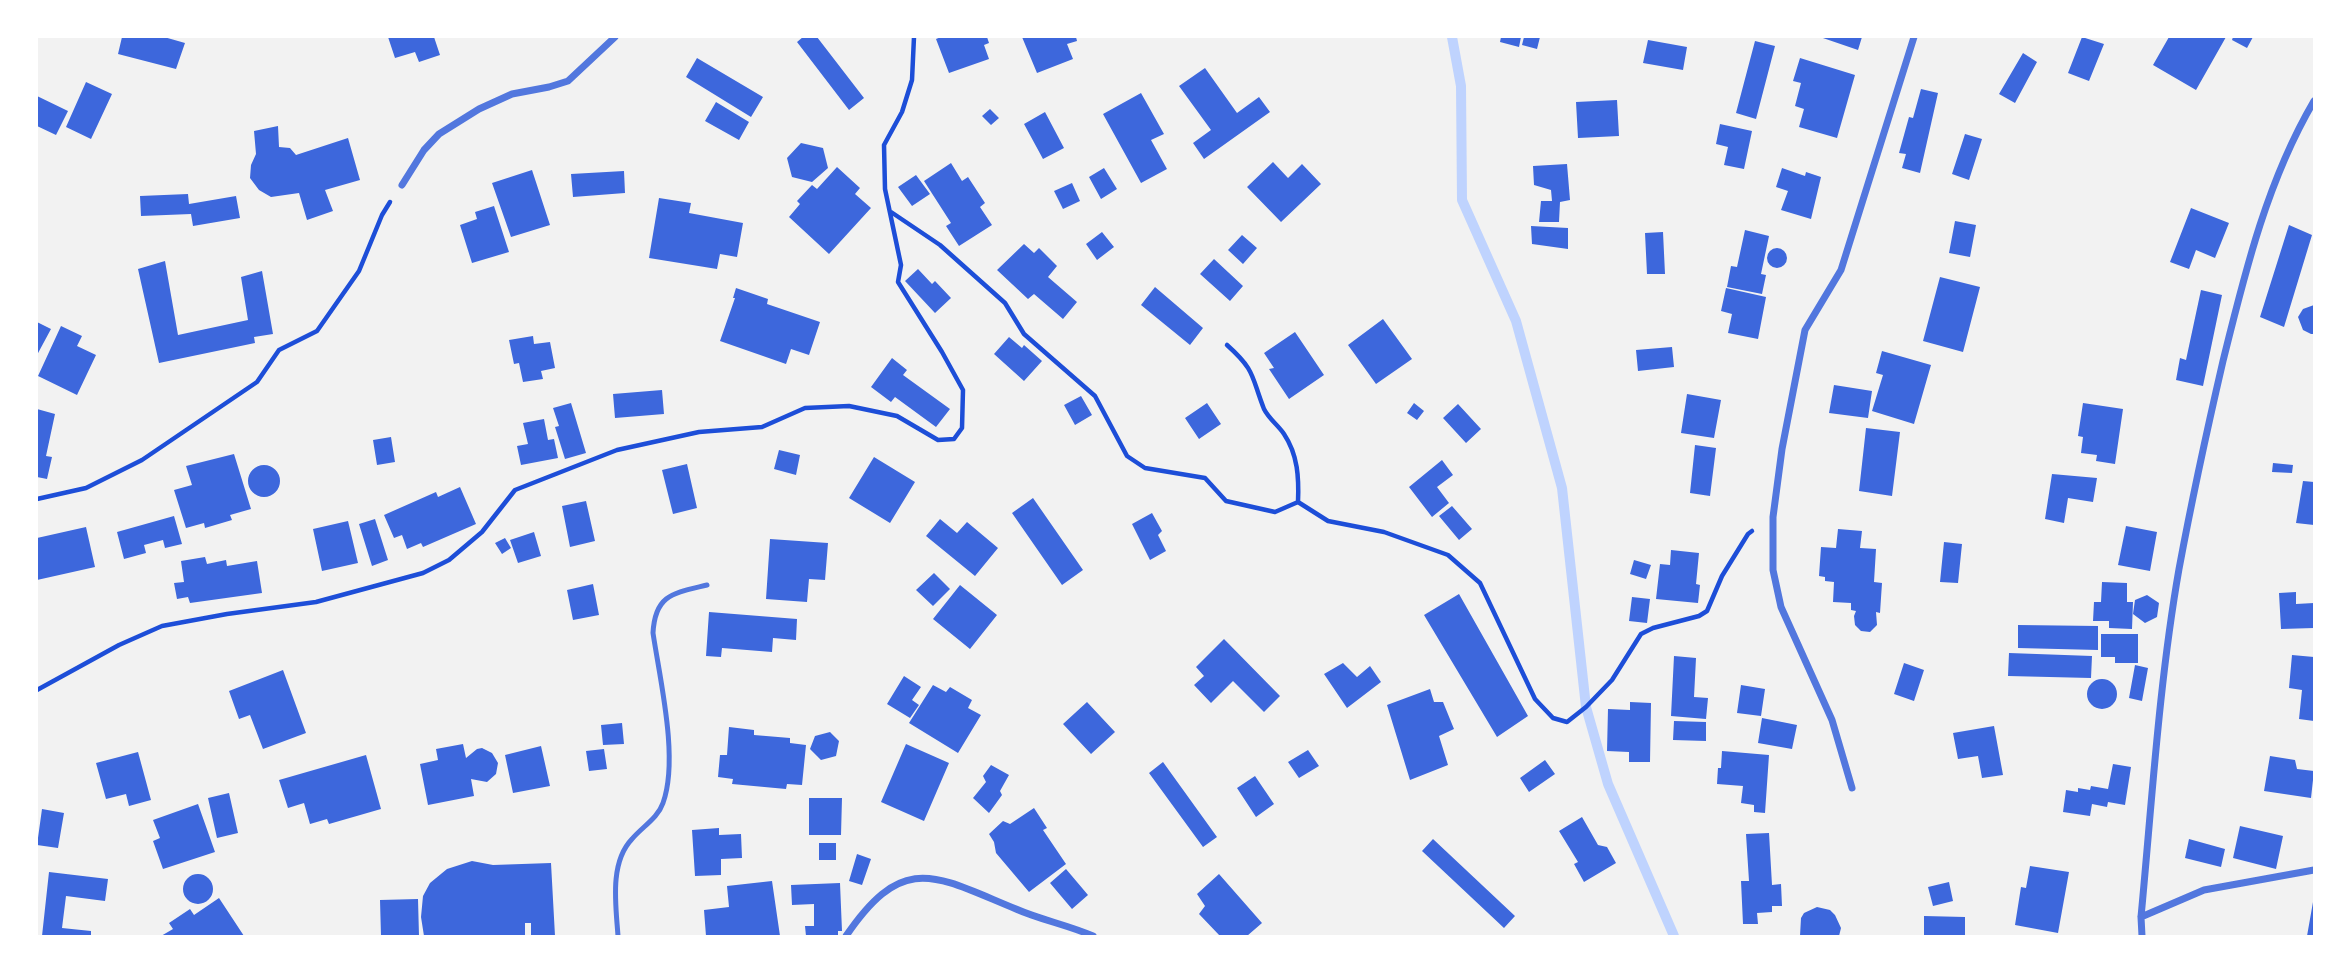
<!DOCTYPE html>
<html>
<head>
<meta charset="utf-8">
<style>
  body { margin:0 }
  #map { position:relative; width:2351px; height:973px; overflow:hidden; background:#f2f2f2; font-family:Montserrat,sans-serif }
  canvas { display:block }
  .frame { position:absolute; inset:0; border:38px solid #fff; pointer-events:none }
</style>
</head>
<body>
<div id="map">
<canvas width="2351" height="973"></canvas>
<div class="frame"></div>
</div>
<script>
const ctx = document.querySelector('canvas').getContext('2d');
ctx.lineJoin = 'round';
function trace(path, color, width, dash) {
  ctx.strokeStyle = color;
  ctx.lineWidth = width;
  ctx.lineCap = dash ? 'butt' : 'round';
  ctx.setLineDash(dash || []);
  ctx.stroke(path);
}
function fill(path, color) {
  ctx.fillStyle = color;
  ctx.fill(path, 'evenodd');
}
const stream = new Path2D(`
  M 1452,37 L 1461,86 L 1462,200 L 1516,321 L 1562,488 L 1586,707 L 1608,784 L 1674,936`);
const building = new Path2D(`
  M 122,37 L 164,37 L 185,43 L 176,69 L 118,54 Z
  M 388,37 L 434,37 L 440,55 L 419,62 L 415,52 L 395,58 Z
  M 803,37 L 817,37 L 864,98 L 849,110 L 797,42 Z
  M 941,37 L 987,37 L 989,43 L 984,45 L 989,59 L 949,73 L 936,39 Z
  M 1022,37 L 1076,37 L 1077,41 L 1067,44 L 1073,59 L 1037,73 Z
  M 1501,37 L 1521,37 L 1519,47 L 1500,42 Z
  M 1524,37 L 1540,37 L 1537,49 L 1522,45 Z
  M 1820,37 L 1862,37 L 1858,50 Z
  M 2082,37 L 2104,44 L 2089,81 L 2068,73 Z
  M 2169,37 L 2226,37 L 2196,90 L 2153,65 Z
  M 2233,37 L 2253,37 L 2247,48 L 2232,40 Z
  M 1648,40 L 1687,47 L 1683,70 L 1643,63 Z
  M 1755,41 L 1775,46 L 1756,119 L 1736,113 Z
  M 2023,53 L 2037,62 L 2015,103 L 1999,94 Z
  M 697,58 L 763,97 L 751,117 L 686,77 Z
  M 1800,58 L 1855,75 L 1837,138 L 1799,127 L 1804,109 L 1795,106 L 1801,83 L 1793,81 Z
  M 1205,68 L 1237,113 L 1259,97 L 1270,112 L 1204,159 L 1193,143 L 1211,130 L 1179,86 Z
  M 86,82 L 112,94 L 91,139 L 66,127 Z
  M 1921,89 L 1938,93 L 1920,173 L 1902,168 L 1906,154 L 1899,153 L 1909,117 L 1913,118 Z
  M 1141,93 L 1164,134 L 1151,140 L 1167,169 L 1141,183 L 1103,114 Z
  M 37,96 L 68,111 L 56,135 L 37,126 Z
  M 1617,100 L 1619,136 L 1578,138 L 1576,102 Z
  M 716,102 L 749,122 L 739,140 L 705,121 Z
  M 990,109 L 999,118 L 991,125 L 982,116 Z
  M 1045,112 L 1064,148 L 1043,159 L 1024,124 Z
  M 1720,124 L 1752,131 L 1744,169 L 1724,165 L 1728,147 L 1716,144 Z
  M 278,126 L 279,147 L 290,148 L 296,155 L 348,138 L 360,180 L 325,190 L 333,211 L 307,220 L 299,193 L 271,197 L 259,190 L 250,178 L 251,165 L 256,154 L 254,131 Z
  M 1965,134 L 1982,139 L 1969,180 L 1952,174 Z
  M 801,143 L 823,148 L 828,168 L 812,182 L 792,177 L 787,158 Z
  M 1273,162 L 1288,178 L 1302,164 L 1321,184 L 1281,222 L 1247,187 Z
  M 951,163 L 962,181 L 968,177 L 985,203 L 980,207 L 992,225 L 959,246 L 946,226 L 951,223 L 924,181 Z
  M 1567,164 L 1570,200 L 1560,202 L 1559,222 L 1539,222 L 1541,201 L 1552,201 L 1551,190 L 1534,185 L 1533,166 Z
  M 837,167 L 860,188 L 855,194 L 871,208 L 829,254 L 789,217 L 800,204 L 797,201 L 812,185 L 817,189 Z
  M 1104,168 L 1117,189 L 1101,199 L 1089,177 Z
  M 1782,168 L 1805,176 L 1806,172 L 1821,177 L 1811,219 L 1781,210 L 1788,191 L 1776,187 Z
  M 532,170 L 550,225 L 511,237 L 492,183 Z
  M 624,171 L 625,193 L 573,197 L 571,174 Z
  M 916,175 L 930,194 L 912,206 L 898,187 Z
  M 1072,183 L 1080,201 L 1063,209 L 1054,191 Z
  M 188,194 L 189,204 L 236,196 L 240,218 L 193,226 L 191,214 L 141,216 L 140,196 Z
  M 659,198 L 691,203 L 689,213 L 743,223 L 737,257 L 720,254 L 717,269 L 649,258 Z
  M 494,206 L 509,252 L 472,263 L 460,225 L 477,219 L 475,212 Z
  M 2191,208 L 2229,223 L 2215,258 L 2196,250 L 2189,269 L 2170,262 Z
  M 1955,221 L 1976,225 L 1970,257 L 1949,253 Z
  M 2289,225 L 2312,235 L 2284,327 L 2260,317 Z
  M 1531,226 L 1568,228 L 1568,249 L 1532,244 Z
  M 1745,230 L 1769,236 L 1761,274 L 1766,275 L 1762,294 L 1727,287 L 1731,266 L 1737,267 Z
  M 1102,232 L 1114,247 L 1097,260 L 1086,244 Z
  M 1663,232 L 1665,274 L 1647,274 L 1645,233 Z
  M 1242,235 L 1257,248 L 1243,264 L 1228,250 Z
  M 1024,244 L 1034,253 L 1039,248 L 1057,266 L 1048,277 L 1077,302 L 1063,319 L 1034,294 L 1028,299 L 997,270 Z
  M1767 258a10 10 0 1 1 20 0a10 10 0 1 1-20 0Z
  M 1214,259 L 1243,286 L 1230,301 L 1200,274 Z
  M 165,261 L 178,335 L 248,320 L 241,277 L 262,271 L 273,334 L 254,337 L 255,343 L 159,363 L 138,269 Z
  M 918,269 L 932,284 L 935,281 L 951,298 L 935,313 L 905,281 Z
  M 1940,277 L 1980,287 L 1963,352 L 1923,341 Z
  M 1155,287 L 1203,328 L 1190,345 L 1141,305 Z
  M 736,288 L 768,299 L 767,304 L 820,322 L 809,355 L 791,349 L 786,364 L 720,341 L 735,298 L 733,298 Z
  M 1726,288 L 1766,297 L 1758,339 L 1728,333 L 1732,314 L 1721,311 Z
  M 2201,290 L 2222,295 L 2203,386 L 2176,380 L 2180,358 L 2186,360 Z
  M 2314,305 L 2314,334 L 2311,334 L 2303,330 L 2298,317 L 2303,309 Z
  M 1383,319 L 1412,359 L 1376,384 L 1348,345 Z
  M 37,322 L 51,329 L 37,355 Z
  M 61,326 L 82,336 L 77,346 L 96,355 L 77,395 L 38,376 Z
  M 1295,332 L 1324,375 L 1289,399 L 1269,369 L 1274,368 L 1264,353 Z
  M 533,336 L 534,344 L 550,342 L 555,368 L 541,371 L 543,379 L 523,382 L 519,363 L 514,364 L 509,340 Z
  M 1009,337 L 1022,348 L 1024,345 L 1042,361 L 1024,381 L 994,354 Z
  M 1672,347 L 1674,367 L 1638,371 L 1636,350 Z
  M 1882,351 L 1931,365 L 1914,424 L 1872,411 L 1883,375 L 1876,373 Z
  M 892,358 L 907,370 L 903,375 L 950,409 L 936,427 L 895,397 L 891,402 L 871,387 Z
  M 1834,385 L 1872,391 L 1868,418 L 1829,413 Z
  M 662,390 L 664,414 L 615,418 L 613,394 Z
  M 1687,394 L 1721,400 L 1714,438 L 1681,433 Z
  M 1081,396 L 1092,415 L 1075,425 L 1064,405 Z
  M 571,403 L 586,453 L 565,459 L 555,427 L 559,426 L 553,408 Z
  M 1207,403 L 1221,424 L 1199,439 L 1185,418 Z
  M 1414,403 L 1424,411 L 1417,420 L 1407,413 Z
  M 2083,403 L 2123,409 L 2115,464 L 2096,461 L 2097,455 L 2081,453 L 2083,437 L 2078,436 Z
  M 1458,404 L 1481,429 L 1466,443 L 1443,418 Z
  M 37,409 L 55,414 L 46,456 L 52,457 L 47,479 L 37,477 Z
  M 544,419 L 548,440 L 554,439 L 558,458 L 521,465 L 517,446 L 528,444 L 523,423 Z
  M 1866,428 L 1900,432 L 1892,496 L 1859,491 Z
  M 391,437 L 395,462 L 377,465 L 373,440 Z
  M 1695,445 L 1716,448 L 1710,496 L 1690,493 Z
  M 779,450 L 800,455 L 796,475 L 774,469 Z
  M 234,454 L 251,509 L 230,515 L 232,520 L 205,528 L 204,523 L 186,528 L 174,490 L 192,485 L 186,466 Z
  M 874,457 L 915,482 L 890,523 L 849,498 Z
  M 1442,460 L 1453,475 L 1437,487 L 1449,503 L 1432,517 L 1409,487 Z
  M 2273,463 L 2293,465 L 2292,473 L 2272,472 Z
  M 687,464 L 697,508 L 673,514 L 662,470 Z
  M248 481a16 16 0 1 1 32 0a16 16 0 1 1-32 0Z
  M 2052,474 L 2097,478 L 2093,502 L 2068,498 L 2064,523 L 2045,519 Z
  M 2303,481 L 2314,482 L 2314,525 L 2296,523 Z
  M 460,487 L 476,524 L 423,547 L 421,543 L 407,549 L 402,535 L 394,538 L 384,515 L 436,492 L 438,497 Z
  M 1033,498 L 1083,570 L 1062,585 L 1012,513 Z
  M 586,501 L 595,541 L 570,547 L 562,506 Z
  M 1452,506 L 1472,529 L 1459,540 L 1439,516 Z
  M 1152,513 L 1162,531 L 1158,535 L 1166,551 L 1150,560 L 1132,524 Z
  M 174,516 L 182,544 L 165,548 L 163,540 L 144,545 L 146,553 L 124,559 L 117,532 Z
  M 375,519 L 388,560 L 372,566 L 359,524 Z
  M 940,519 L 957,533 L 967,522 L 998,548 L 975,576 L 926,536 Z
  M 348,521 L 358,563 L 322,571 L 313,529 Z
  M 2126,526 L 2157,532 L 2150,571 L 2118,565 Z
  M 86,527 L 95,567 L 37,580 L 37,538 Z
  M 1838,529 L 1862,531 L 1860,548 L 1876,549 L 1874,582 L 1882,583 L 1880,613 L 1876,612 L 1877,625 L 1870,632 L 1861,631 L 1855,625 L 1854,616 L 1856,611 L 1851,610 L 1851,603 L 1833,602 L 1834,582 L 1825,581 L 1825,577 L 1819,576 L 1821,547 L 1836,548 Z
  M 534,532 L 541,556 L 518,563 L 510,540 Z
  M 505,538 L 511,548 L 502,554 L 495,543 Z
  M 770,539 L 828,543 L 825,580 L 809,579 L 807,602 L 766,599 Z
  M 1944,542 L 1962,544 L 1958,583 L 1940,582 Z
  M 1671,550 L 1699,553 L 1696,584 L 1700,585 L 1698,603 L 1656,599 L 1660,564 L 1670,565 Z
  M 205,557 L 207,564 L 226,560 L 227,566 L 257,561 L 262,593 L 190,603 L 188,597 L 177,599 L 174,583 L 184,582 L 181,561 Z
  M 1634,560 L 1651,565 L 1646,579 L 1630,574 Z
  M 934,573 L 950,589 L 933,606 L 916,590 Z
  M 2102,582 L 2127,583 L 2127,602 L 2133,602 L 2132,629 L 2109,628 L 2109,621 L 2093,621 L 2094,602 L 2101,602 Z
  M 593,584 L 599,615 L 573,620 L 567,590 Z
  M 960,585 L 997,615 L 970,649 L 933,619 Z
  M 2296,592 L 2296,604 L 2314,603 L 2314,628 L 2281,629 L 2279,593 Z
  M 1459,594 L 1528,716 L 1497,737 L 1424,615 Z
  M 2147,595 L 2159,603 L 2157,617 L 2145,623 L 2133,614 L 2135,600 Z
  M 1632,597 L 1650,599 L 1647,623 L 1629,621 Z
  M 709,612 L 797,619 L 796,640 L 773,638 L 772,652 L 722,648 L 721,657 L 706,656 Z
  M 2018,625 L 2098,626 L 2098,650 L 2018,648 Z
  M 2101,634 L 2138,634 L 2138,663 L 2115,663 L 2115,657 L 2101,657 Z
  M 1224,639 L 1280,696 L 1264,712 L 1233,681 L 1211,703 L 1194,685 L 1204,676 L 1196,667 Z
  M 2009,653 L 2092,656 L 2091,678 L 2008,676 Z
  M 2292,655 L 2314,657 L 2314,721 L 2299,719 L 2302,690 L 2289,688 Z
  M 1674,656 L 1696,658 L 1694,697 L 1708,698 L 1706,719 L 1671,716 Z
  M 1343,663 L 1357,677 L 1370,666 L 1381,682 L 1347,708 L 1324,674 Z
  M 1904,663 L 1924,670 L 1914,701 L 1894,694 Z
  M 2135,665 L 2148,668 L 2142,701 L 2129,698 Z
  M 283,670 L 306,733 L 263,749 L 250,715 L 239,719 L 229,691 Z
  M 904,676 L 921,687 L 912,700 L 919,705 L 910,718 L 887,704 Z
  M2087 694a15 15 0 1 1 30 0a15 15 0 1 1-30 0Z
  M 933,685 L 946,692 L 950,687 L 972,700 L 968,708 L 981,715 L 958,753 L 909,723 Z
  M 1741,685 L 1765,689 L 1761,716 L 1737,713 Z
  M 1430,689 L 1434,702 L 1443,702 L 1454,729 L 1439,736 L 1448,765 L 1410,780 L 1387,705 Z
  M 1087,702 L 1115,732 L 1091,754 L 1063,724 Z
  M 1630,702 L 1651,703 L 1650,762 L 1629,762 L 1629,752 L 1607,751 L 1608,709 L 1630,710 Z
  M 1762,718 L 1797,725 L 1792,749 L 1758,743 Z
  M 1674,721 L 1706,722 L 1706,741 L 1673,740 Z
  M 622,723 L 624,744 L 603,745 L 601,725 Z
  M 1994,726 L 2003,775 L 1982,778 L 1978,756 L 1958,759 L 1953,733 Z
  M 729,727 L 754,730 L 754,735 L 790,738 L 790,743 L 806,745 L 802,785 L 787,784 L 786,789 L 732,784 L 733,779 L 718,777 L 720,755 L 727,755 Z
  M 830,732 L 839,741 L 836,756 L 821,760 L 810,749 L 815,736 Z
  M 463,744 L 466,758 L 477,749 L 482,748 L 492,753 L 498,763 L 496,774 L 487,782 L 471,779 L 474,796 L 428,805 L 420,764 L 438,760 L 436,749 Z
  M 906,744 L 949,763 L 924,821 L 881,802 Z
  M 541,746 L 550,786 L 513,793 L 505,755 Z
  M 604,749 L 607,769 L 589,771 L 586,751 Z
  M 1308,750 L 1319,766 L 1299,778 L 1288,762 Z
  M 1722,751 L 1769,755 L 1765,813 L 1754,812 L 1754,805 L 1741,803 L 1743,786 L 1717,784 L 1718,768 L 1721,768 Z
  M 138,752 L 151,800 L 129,806 L 126,794 L 106,799 L 96,763 Z
  M 366,755 L 381,809 L 329,824 L 327,819 L 310,824 L 304,803 L 288,808 L 279,780 Z
  M 2270,756 L 2295,760 L 2297,769 L 2314,771 L 2311,798 L 2264,791 Z
  M 1545,760 L 1555,774 L 1529,792 L 1520,778 Z
  M 1163,762 L 1217,837 L 1203,847 L 1149,773 Z
  M 2113,764 L 2131,767 L 2125,805 L 2108,802 L 2107,807 L 2092,804 L 2090,816 L 2063,812 L 2066,790 L 2078,792 L 2078,788 L 2090,790 L 2091,786 L 2108,789 Z
  M 991,765 L 1009,775 L 1000,791 L 1002,795 L 989,813 L 973,798 L 986,782 L 983,776 Z
  M 1255,776 L 1274,804 L 1256,817 L 1237,788 Z
  M 229,793 L 238,833 L 217,838 L 208,798 Z
  M 809,798 L 842,798 L 841,835 L 809,835 Z
  M 198,804 L 215,852 L 163,869 L 153,841 L 160,838 L 153,820 Z
  M 1034,808 L 1047,828 L 1043,830 L 1066,864 L 1029,892 L 996,853 L 994,842 L 989,834 L 1003,821 L 1010,824 Z
  M 42,809 L 64,813 L 58,848 L 37,845 Z
  M 1582,817 L 1598,845 L 1607,847 L 1616,863 L 1584,882 L 1574,864 L 1578,862 L 1559,831 Z
  M 2240,826 L 2283,836 L 2276,869 L 2233,858 Z
  M 719,828 L 719,835 L 741,834 L 742,858 L 721,859 L 721,875 L 695,876 L 692,830 Z
  M 1769,833 L 1772,885 L 1781,884 L 1782,906 L 1772,906 L 1772,912 L 1757,913 L 1758,924 L 1743,924 L 1741,881 L 1749,881 L 1746,834 Z
  M 1433,839 L 1515,916 L 1504,928 L 1422,851 Z
  M 2189,839 L 2225,849 L 2221,867 L 2185,858 Z
  M 819,843 L 836,843 L 836,860 L 819,860 Z
  M 857,854 L 871,859 L 862,885 L 849,881 Z
  M 472,861 L 493,865 L 551,863 L 555,936 L 531,936 L 531,923 L 525,923 L 525,936 L 424,936 L 421,917 L 423,896 L 430,883 L 447,869 Z
  M 2030,866 L 2069,872 L 2058,933 L 2015,925 L 2021,887 L 2026,888 Z
  M 1066,869 L 1088,895 L 1072,909 L 1050,883 Z
  M 49,872 L 108,879 L 105,901 L 66,896 L 62,928 L 91,931 L 91,936 L 42,936 Z
  M183 889a15 15 0 1 1 30 0a15 15 0 1 1-30 0Z
  M 1219,874 L 1262,923 L 1247,936 L 1220,936 L 1199,914 L 1205,906 L 1197,894 Z
  M 772,881 L 780,936 L 706,936 L 704,910 L 729,907 L 727,886 Z
  M 1949,882 L 1953,901 L 1933,906 L 1928,887 Z
  M 840,883 L 842,931 L 838,931 L 838,936 L 806,936 L 805,926 L 814,926 L 814,904 L 792,905 L 791,885 Z
  M 219,898 L 244,936 L 161,936 L 173,929 L 169,923 L 190,909 L 194,915 Z
  M 418,899 L 419,936 L 381,936 L 380,900 Z
  M 2313,902 L 2314,936 L 2307,936 Z
  M 1817,907 L 1830,910 L 1835,915 L 1841,928 L 1839,936 L 1800,936 L 1801,918 L 1804,913 Z
  M 1924,916 L 1965,917 L 1965,936 L 1924,936 Z`);
const path = new Path2D(`
  M 891,212 L 940,245 L 1005,303 L 1024,334 L 1095,396 L 1127,456 L 1145,468 L 1205,478 L 1226,501 L 1275,512 L 1298,502
  M 1227,345 C 1256,371 1251,376 1264,409 C 1269,419 1278,425 1284,434 C 1298,455 1299,478 1298,502
  M 37,499 L 86,488 L 142,460 L 257,382 L 279,350 L 317,331 L 359,271 L 382,215 L 390,202
  M 1298,502 L 1328,521 L 1384,532 L 1448,555 L 1480,583 L 1535,699 L 1553,718 L 1567,722 L 1586,707 L 1612,680 L 1641,634 L 1653,628 L 1699,616 L 1707,611 L 1722,576 L 1748,534 L 1752,531
  M 37,690 L 119,645 L 162,626 L 227,614 L 316,602 L 423,573 L 449,560 L 482,532 L 515,490 L 617,450 L 699,432 L 762,427 L 805,408 L 849,406 L 897,416 L 938,440 L 954,439 L 962,428 L 963,390 L 942,352 L 898,282 L 901,265 L 885,189 L 884,145 L 902,112 L 912,80 L 914,37`);
const service = new Path2D(`
  M 618,936 C 616,906 609,863 632,839 C 642,827 658,818 663,803 C 679,759 660,680 653,633 C 655,594 674,593 707,585`);
const minor = new Path2D(`
  M 402,185 L 424,150 L 439,134 L 479,109 L 512,94 L 549,87 L 568,81 L 615,37
  M 1852,788 L 1832,720 L 1781,607 L 1773,570 L 1773,517 L 1782,449 L 1805,330 L 1841,270 L 1914,37
  M 2141,917 L 2204,890 L 2314,870
  M 846,936 C 904,851 935,876 1016,909 C 1041,920 1068,925 1093,936
  M 2142,936 L 2141,917 C 2152,801 2159,683 2179,569 C 2192,499 2207,430 2223,361 C 2245,272 2267,181 2314,101`);
trace(stream, '#bfd3fe', 10);
fill(building, '#3d67dc');
trace(path, '#1d4ed8', 4.5);
trace(service, '#5277de', 5);
trace(minor, '#5277de', 7);
</script>
</body>
</html>
